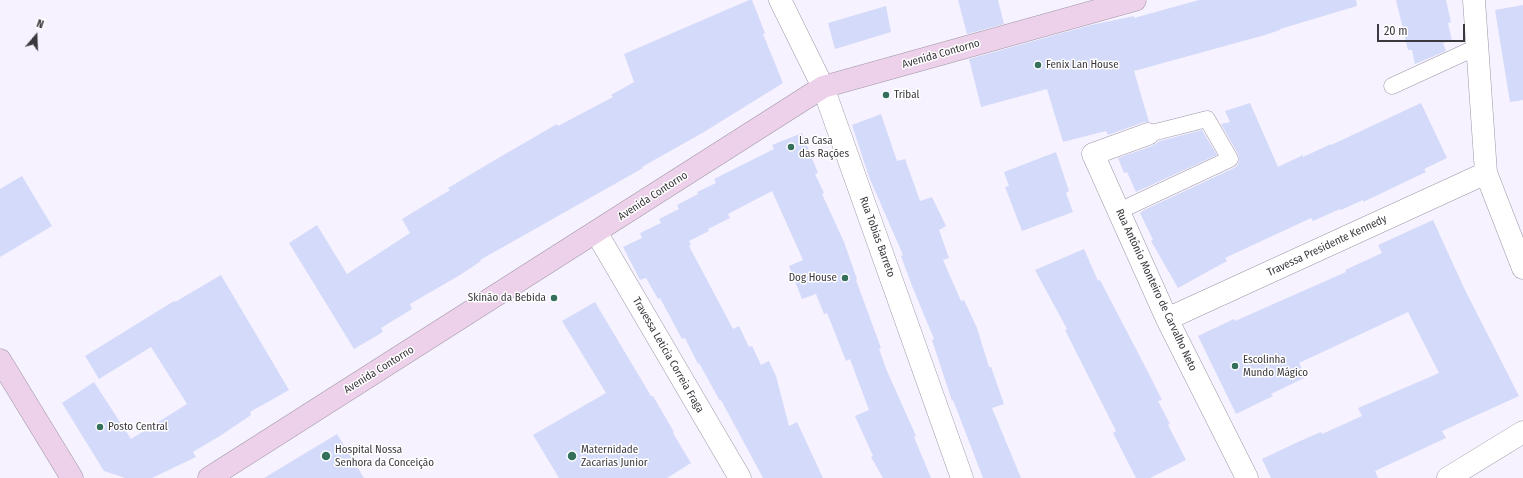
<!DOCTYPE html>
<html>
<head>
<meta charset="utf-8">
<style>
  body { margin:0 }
  #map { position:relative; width:1523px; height:478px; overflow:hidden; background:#f7f2ff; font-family:"Fira Sans Condensed",sans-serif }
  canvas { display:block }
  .north { position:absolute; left:16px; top:16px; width:40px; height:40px; -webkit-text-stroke:3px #fff; paint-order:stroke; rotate:19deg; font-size:11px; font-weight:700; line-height:16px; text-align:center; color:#3b383e }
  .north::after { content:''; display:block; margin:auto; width:14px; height:18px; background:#3b383e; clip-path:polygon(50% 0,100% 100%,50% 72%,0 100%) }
  .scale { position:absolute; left:1377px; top:24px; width:88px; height:18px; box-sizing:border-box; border:2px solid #3b383e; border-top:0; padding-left:5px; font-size:12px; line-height:14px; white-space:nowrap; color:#3b383e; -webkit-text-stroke:3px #fff; paint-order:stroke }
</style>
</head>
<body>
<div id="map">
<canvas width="1523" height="478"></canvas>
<div class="north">N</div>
<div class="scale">20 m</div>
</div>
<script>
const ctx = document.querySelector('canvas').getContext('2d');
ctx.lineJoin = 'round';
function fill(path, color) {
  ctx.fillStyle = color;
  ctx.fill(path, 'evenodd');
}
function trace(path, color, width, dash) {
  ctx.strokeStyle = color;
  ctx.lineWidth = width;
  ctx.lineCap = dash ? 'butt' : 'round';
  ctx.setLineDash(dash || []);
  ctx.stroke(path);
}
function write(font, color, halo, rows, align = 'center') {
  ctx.font = font + ' "Fira Sans Condensed",sans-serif';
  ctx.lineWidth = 3;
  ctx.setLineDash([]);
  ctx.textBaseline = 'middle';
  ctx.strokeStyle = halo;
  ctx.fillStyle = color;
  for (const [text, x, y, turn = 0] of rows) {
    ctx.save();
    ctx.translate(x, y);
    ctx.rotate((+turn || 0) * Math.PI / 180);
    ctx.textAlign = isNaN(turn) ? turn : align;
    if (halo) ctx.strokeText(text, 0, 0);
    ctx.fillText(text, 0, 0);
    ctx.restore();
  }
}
const building = new Path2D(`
  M 749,0 L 752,0 L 765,33 L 763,34 L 783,83 L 704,132 L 642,167 L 643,168 L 480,260 L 481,261 L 460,275 L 410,304 L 412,309 L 381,328 L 383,332 L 354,349 L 289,243 L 317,225 L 347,274 L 410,233 L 402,219 L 450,190 L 448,188 L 500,157 L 557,124 L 558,126 L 613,97 L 611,95 L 634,82 L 624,54 Z
  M 958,0 L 998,0 L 1004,24 L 967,34 Z
  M 1199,0 L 1356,0 L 1357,6 L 1280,29 L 1280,30 L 1265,35 L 1134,71 L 1149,122 L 1144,122 L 1108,135 L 1106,131 L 1063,142 L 1047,89 L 981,107 L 969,59 L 1091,25 L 1134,16 L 1134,18 Z
  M 1396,0 L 1446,0 L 1451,22 L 1448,23 L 1452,41 L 1443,43 L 1446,51 L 1415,64 L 1412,50 L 1408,50 Z
  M 1523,5 L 1523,100 L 1510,102 L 1495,10 Z
  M 886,6 L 891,32 L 835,49 L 828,23 Z
  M 1250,103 L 1278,167 L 1303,155 L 1303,157 L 1331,144 L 1331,145 L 1421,103 L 1447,158 L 1424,169 L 1426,172 L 1363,202 L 1363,200 L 1341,210 L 1340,209 L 1313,221 L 1311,218 L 1225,258 L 1227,261 L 1178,288 L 1151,241 L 1153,240 L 1140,213 L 1144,210 L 1234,168 L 1238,165 L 1239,160 L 1238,154 L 1221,124 L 1230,122 L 1225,111 Z
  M 881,114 L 897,161 L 905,159 L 920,201 L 932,197 L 946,226 L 939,230 L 949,258 L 943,260 L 961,301 L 964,300 L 977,328 L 989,367 L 991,367 L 1004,404 L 992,408 L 1021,478 L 983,478 L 953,400 L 952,401 L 932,340 L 934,339 L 912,286 L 901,256 L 903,255 L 869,177 L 852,125 Z
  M 1202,130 L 1217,155 L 1136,192 L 1127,172 L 1124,173 L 1118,158 L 1152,146 L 1160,141 Z
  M 802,133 L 818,173 L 815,174 L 824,193 L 822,194 L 844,242 L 857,279 L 856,280 L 881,348 L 879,349 L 887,371 L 916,436 L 914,437 L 931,478 L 883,478 L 871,457 L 873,456 L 855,416 L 869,410 L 850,359 L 846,361 L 827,313 L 824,314 L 816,294 L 802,299 L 789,266 L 803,260 L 772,191 L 728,214 L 730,218 L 708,229 L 709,231 L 689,241 L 691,245 L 689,246 L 733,329 L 739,326 L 749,347 L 752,346 L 761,365 L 769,361 L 776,376 L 789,426 L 797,422 L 823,478 L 763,478 L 721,400 L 720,401 L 699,363 L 698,364 L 685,338 L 682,339 L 660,298 L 658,299 L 646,278 L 640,280 L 623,247 L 642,238 L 640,233 L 661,223 L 659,219 L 679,209 L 677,205 L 698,194 L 697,192 L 716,183 L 714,179 L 774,149 L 772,145 Z
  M 1056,152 L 1069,191 L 1066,193 L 1073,212 L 1022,231 L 1005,187 L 1009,186 L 1004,172 Z
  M 22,176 L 52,226 L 0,257 L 0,189 Z
  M 1433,220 L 1465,290 L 1519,396 L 1442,431 L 1446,438 L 1375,471 L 1378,478 L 1271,478 L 1262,459 L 1300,441 L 1321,432 L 1322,434 L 1362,416 L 1358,408 L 1439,373 L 1408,312 L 1299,363 L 1306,377 L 1271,394 L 1273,396 L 1236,414 L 1198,336 L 1234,319 L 1235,321 L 1346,272 L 1345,270 L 1382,253 L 1378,245 Z
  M 1084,249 L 1098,281 L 1100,280 L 1148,372 L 1162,400 L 1158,401 L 1170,424 L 1168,425 L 1186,460 L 1150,478 L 1136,478 L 1113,433 L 1116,431 L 1065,330 L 1067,329 L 1035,270 Z
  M 221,275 L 289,390 L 250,412 L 251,415 L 223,434 L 193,452 L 196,457 L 152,478 L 125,478 L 104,471 L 62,403 L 94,382 L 131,439 L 187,404 L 151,347 L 99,379 L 85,356 L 174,301 L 175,302 Z
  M 595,302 L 651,396 L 653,396 L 674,432 L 673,433 L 691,463 L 667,478 L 559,478 L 533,435 L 606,393 L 562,321 Z
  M 337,434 L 364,478 L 264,478 Z`);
const service = new Path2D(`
  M 1392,86 L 1477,47
  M 1119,211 L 1230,159 L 1207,119 L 1148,134`);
const minor = new Path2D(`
  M 1474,0 L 1486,173 L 1523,268
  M 1148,134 L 1093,154 L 1167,319 L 1247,478
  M 596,232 L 740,478
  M 1167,319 L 1486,173
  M 1448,478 L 1523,432`);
const tertiary = new Path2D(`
  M 780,0 L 823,87 L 962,478`);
const secondary = new Path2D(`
  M 0,360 L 72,478
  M 209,478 L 823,87 L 1135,0`);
const markers = [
  [1038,65,4,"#34705b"],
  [886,95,4,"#34705b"],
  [791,147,4,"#34705b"],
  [845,278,4,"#34705b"],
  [554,298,4,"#34705b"],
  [1235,366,4,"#34705b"],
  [100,427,4,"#34705b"],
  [326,456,5,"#34705b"],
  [572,456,5,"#34705b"]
];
const streetNames = [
  ["Avenida Contorno",941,54,-16],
  ["Avenida Contorno",653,196,-33],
  ["Rua Tobias Barreto",877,237,70],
  ["Travessa Presidente Kennedy",1327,246,-25],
  ["Rua Antônio Monteiro de Carvalho Neto",1156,290,65],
  ["Travessa Leticia Correia Fraga",668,355,60],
  ["Avenida Contorno",379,370,-32]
];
const poiNames = [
  ["Fenix Lan House",1046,65],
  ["Tribal",894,95],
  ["La Casa",799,141],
  ["das Rações",799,154],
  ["Dog House",837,278,"right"],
  ["Skinão da Bebida",546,298,"right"],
  ["Escolinha",1243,360],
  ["Mundo Mágico",1243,373],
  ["Posto Central",108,427],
  ["Hospital Nossa",335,450],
  ["Senhora da Conceição",335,463],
  ["Maternidade",581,450],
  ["Zacarias Junior",581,463]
];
fill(building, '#d4dafa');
trace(service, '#9c96a4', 17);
trace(minor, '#9c96a4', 23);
trace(tertiary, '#9c96a4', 23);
trace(secondary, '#9c96a4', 23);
trace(service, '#fff', 16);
trace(minor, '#fff', 22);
trace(tertiary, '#fff', 22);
trace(secondary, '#edd0e9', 22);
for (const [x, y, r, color] of markers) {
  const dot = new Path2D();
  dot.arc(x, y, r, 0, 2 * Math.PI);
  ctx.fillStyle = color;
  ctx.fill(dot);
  trace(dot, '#fff', 1.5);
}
write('11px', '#3b383e', '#fff', streetNames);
write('11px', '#3b383e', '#fff', poiNames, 'left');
</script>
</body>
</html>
